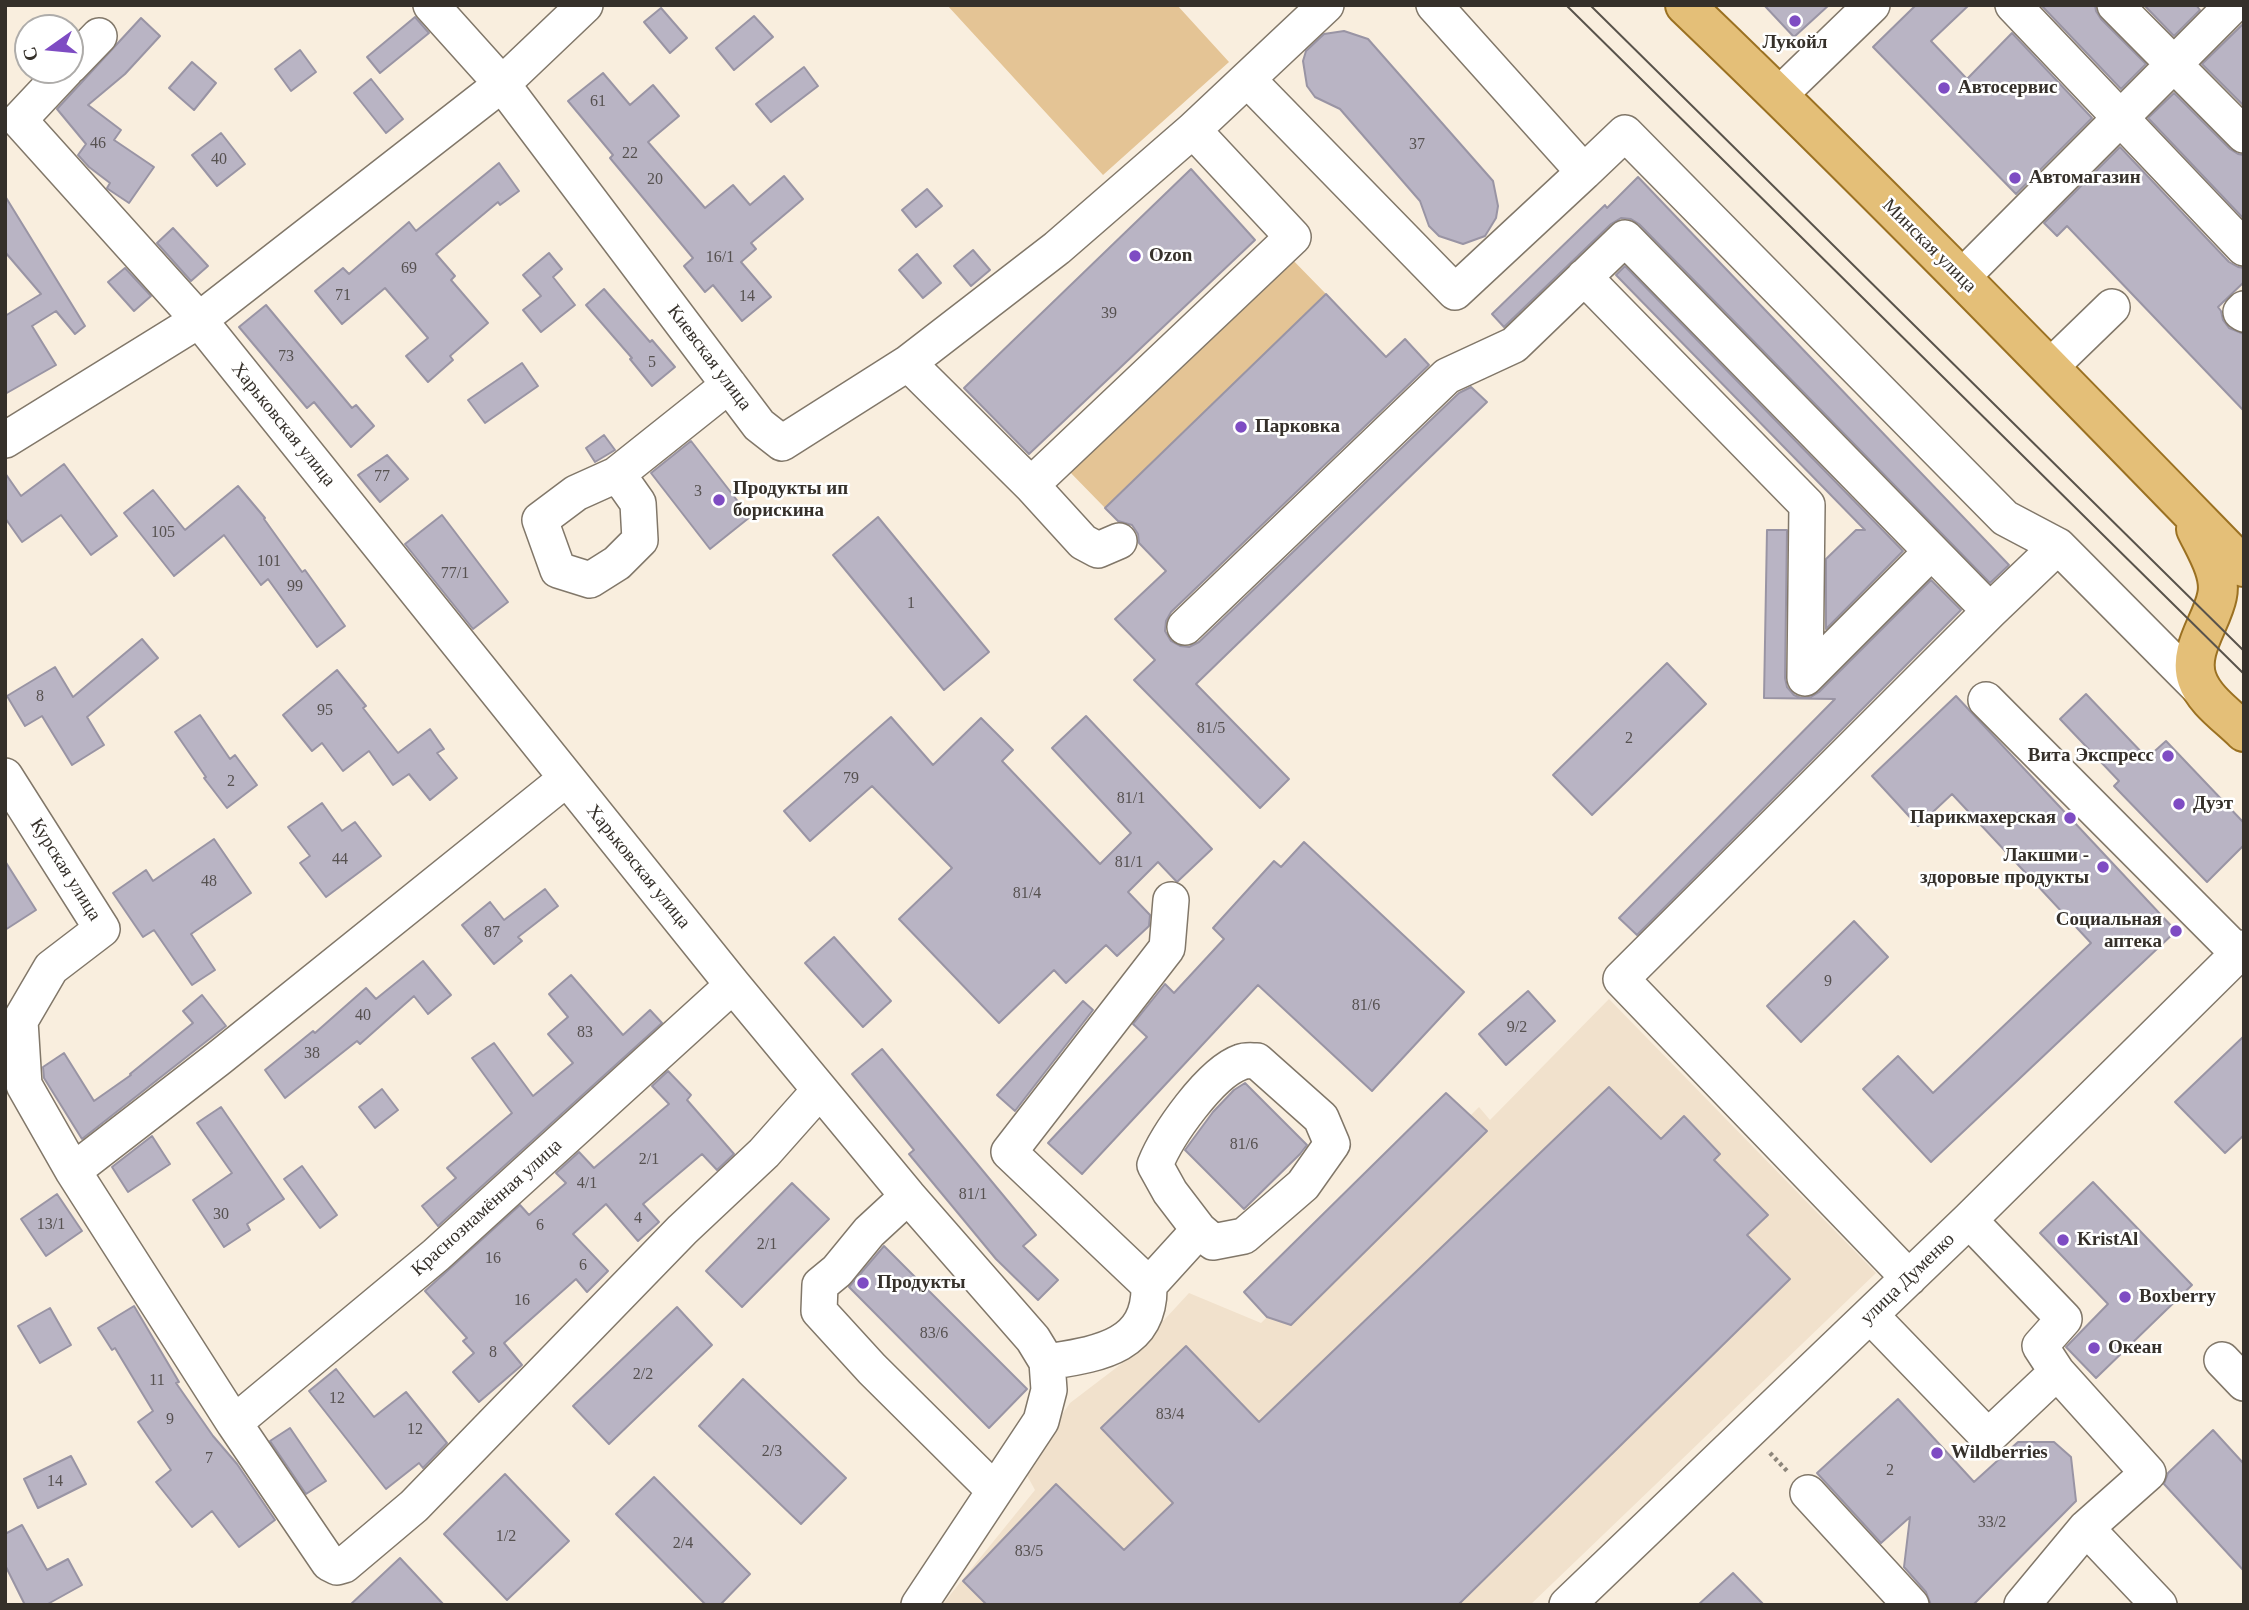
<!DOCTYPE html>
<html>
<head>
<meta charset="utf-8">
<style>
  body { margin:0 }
  #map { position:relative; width:2249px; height:1610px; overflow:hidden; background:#f9eede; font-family:Georgia,serif }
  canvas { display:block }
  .frame { position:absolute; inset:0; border:7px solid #35302a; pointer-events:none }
  .north { position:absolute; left:14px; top:14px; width:70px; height:70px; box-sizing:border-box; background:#fff; border:2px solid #aeacaa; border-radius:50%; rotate:255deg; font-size:19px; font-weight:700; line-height:28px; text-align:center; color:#35302a }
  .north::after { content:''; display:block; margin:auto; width:24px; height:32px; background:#7e4cc3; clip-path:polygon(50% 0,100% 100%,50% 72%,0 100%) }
</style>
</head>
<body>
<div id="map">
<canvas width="2249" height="1610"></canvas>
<div class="frame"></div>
<div class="north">С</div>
</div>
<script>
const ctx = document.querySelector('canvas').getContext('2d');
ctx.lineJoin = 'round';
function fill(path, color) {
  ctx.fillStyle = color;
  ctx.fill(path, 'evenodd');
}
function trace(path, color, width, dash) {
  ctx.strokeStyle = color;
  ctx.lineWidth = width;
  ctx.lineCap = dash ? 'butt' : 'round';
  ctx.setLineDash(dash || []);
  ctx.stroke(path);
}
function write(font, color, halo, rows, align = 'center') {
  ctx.font = font + ' Georgia,serif';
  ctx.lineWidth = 5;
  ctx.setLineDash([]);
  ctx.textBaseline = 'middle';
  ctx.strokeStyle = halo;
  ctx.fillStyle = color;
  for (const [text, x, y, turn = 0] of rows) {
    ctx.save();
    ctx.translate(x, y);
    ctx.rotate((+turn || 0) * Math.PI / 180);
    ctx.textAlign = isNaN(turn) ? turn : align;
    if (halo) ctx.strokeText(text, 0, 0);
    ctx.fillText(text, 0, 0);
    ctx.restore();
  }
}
const built = new Path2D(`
  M 1609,999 L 1876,1273 L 1530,1605 L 942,1605 L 1035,1490 L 1024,1470 L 1070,1403 L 1129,1358 L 1189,1293 L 1261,1323 L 1479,1107 L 1490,1120 Z`);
const green = new Path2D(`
  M 947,5 L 1177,5 L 1229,62 L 1103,175 Z
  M 1286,253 L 1326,294 L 1105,508 L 1066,468 Z`);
const building = new Path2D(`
  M 1764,5 L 1829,5 L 1794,37 Z
  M 1916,5 L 1969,5 L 1931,41 L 1967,79 L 2012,33 L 2092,118 L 2016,194 L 1873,47 Z
  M 2041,5 L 2095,5 L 2096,11 L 2101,19 L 2146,64 L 2121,89 Z
  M 2144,5 L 2196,5 L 2200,10 L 2174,36 Z
  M 661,8 L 687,38 L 670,53 L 644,22 Z
  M 754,16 L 773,37 L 734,70 L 716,48 Z
  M 415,17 L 429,33 L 380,73 L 367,57 Z
  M 141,18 L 160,36 L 125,74 L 88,105 L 121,130 L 114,140 L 154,167 L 129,203 L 108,189 L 107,188 L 110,183 L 89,167 L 78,155 L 86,144 L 57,109 Z
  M 2244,23 L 2244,106 L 2202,64 Z
  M 1344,31 L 1368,39 L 1493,181 L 1498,206 L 1496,218 L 1485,236 L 1463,244 L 1439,236 L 1429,226 L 1420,201 L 1340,109 L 1315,97 L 1307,86 L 1303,61 L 1306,51 L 1324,34 Z
  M 300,50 L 316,72 L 291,91 L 275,69 Z
  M 192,62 L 216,83 L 194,110 L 169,88 Z
  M 804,67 L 818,86 L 771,122 L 756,104 Z
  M 603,73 L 630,105 L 653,85 L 679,116 L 648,142 L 705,208 L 733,185 L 750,205 L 784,176 L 803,199 L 751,243 L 756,249 L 741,262 L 771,297 L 742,321 L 713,285 L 705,292 L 684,266 L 693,258 L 610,158 L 613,155 L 568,101 Z
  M 371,79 L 403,119 L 386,133 L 354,93 Z
  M 2174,93 L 2230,149 L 2238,154 L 2244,155 L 2244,219 L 2148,118 Z
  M 221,133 L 245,164 L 217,186 L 192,155 Z
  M 2120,147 L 2229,262 L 2238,267 L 2244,268 L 2244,282 L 2218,307 L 2221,311 L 2223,320 L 2229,328 L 2244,334 L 2244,411 L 2067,226 L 2057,236 L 2044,223 Z
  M 499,163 L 519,191 L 500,205 L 498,202 L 436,254 L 455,276 L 451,280 L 488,323 L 450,356 L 453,360 L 428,382 L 406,356 L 428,338 L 385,288 L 342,324 L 315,291 L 343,268 L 349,274 L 409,222 L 416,231 Z
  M 1191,169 L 1255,240 L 1029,454 L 964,388 Z
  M 1638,177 L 2009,565 L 1990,583 L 1639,224 L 1631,219 L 1621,218 L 1611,224 L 1504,327 L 1492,314 L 1605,205 L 1607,208 Z
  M 927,189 L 942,206 L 916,227 L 902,210 Z
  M 5,196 L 85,326 L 75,334 L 56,311 L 32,326 L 56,365 L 5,394 L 5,316 L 41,294 L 5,252 Z
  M 173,228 L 208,266 L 191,281 L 157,243 Z
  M 973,250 L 990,270 L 971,286 L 954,266 Z
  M 549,253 L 562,269 L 553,277 L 575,305 L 541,332 L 523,310 L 541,296 L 523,275 Z
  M 917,254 L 941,283 L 923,298 L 899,270 Z
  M 1625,266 L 1903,551 L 1826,629 L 1826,559 L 1856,530 L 1865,530 L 1616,275 Z
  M 125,268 L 151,296 L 134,311 L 108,282 Z
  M 604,289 L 650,342 L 652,340 L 675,367 L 652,386 L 630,359 L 632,358 L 586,305 Z
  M 1326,294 L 1386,357 L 1405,339 L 1429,365 L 1171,612 L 1166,621 L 1165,631 L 1171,641 L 1180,646 L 1189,647 L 1199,642 L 1459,393 L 1471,387 L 1487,402 L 1196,684 L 1289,779 L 1260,808 L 1134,680 L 1155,660 L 1115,619 L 1166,571 L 1139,543 L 1138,534 L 1132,525 L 1118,521 L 1105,508 Z
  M 266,305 L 352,408 L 356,405 L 374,426 L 351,447 L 314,402 L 307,408 L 239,327 Z
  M 522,363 L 538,386 L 485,423 L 468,400 Z
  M 604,435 L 615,450 L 595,462 L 586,448 Z
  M 691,441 L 750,517 L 710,549 L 651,473 Z
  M 387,455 L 408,479 L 380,502 L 358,475 Z
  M 64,464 L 117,536 L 91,555 L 61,515 L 22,542 L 5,518 L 5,473 L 21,496 Z
  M 238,486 L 265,518 L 264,519 L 302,572 L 305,570 L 345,626 L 317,647 L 268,579 L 261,585 L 224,535 L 174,576 L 124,513 L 153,490 L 185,530 Z
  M 442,515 L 508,602 L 473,629 L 405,544 Z
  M 878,517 L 989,652 L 944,690 L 833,555 Z
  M 1767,530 L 1787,530 L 1785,678 L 1787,687 L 1794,695 L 1801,698 L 1811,697 L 1819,692 L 1931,580 L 1961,610 L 1637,935 L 1619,918 L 1835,699 L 1764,698 Z
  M 142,639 L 158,658 L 87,717 L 104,745 L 72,765 L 42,716 L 25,726 L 7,696 L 55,667 L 73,697 Z
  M 1667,663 L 1706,704 L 1592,815 L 1553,775 Z
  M 337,670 L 366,706 L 363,708 L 398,753 L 430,729 L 444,749 L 437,753 L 457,778 L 430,800 L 409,774 L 393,785 L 369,751 L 343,771 L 322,743 L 312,751 L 283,715 Z
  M 2086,694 L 2147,758 L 2166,741 L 2244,823 L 2244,845 L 2207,882 L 2114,786 L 2119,781 L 2060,719 Z
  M 1956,696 L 2176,931 L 1931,1162 L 1863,1089 L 1898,1056 L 1933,1093 L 2091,943 L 1952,794 L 1918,826 L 1872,776 Z
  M 200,715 L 230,759 L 235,755 L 257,785 L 227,808 L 204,778 L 206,777 L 175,732 Z
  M 1086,716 L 1212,849 L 1177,882 L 1158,862 L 1128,892 L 1150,915 L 1149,926 L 1117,956 L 1106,945 L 1066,983 L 1054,970 L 999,1023 L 899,919 L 952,868 L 872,786 L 810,841 L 784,811 L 891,717 L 933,765 L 981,718 L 1013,750 L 1002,761 L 1100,864 L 1131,833 L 1052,748 Z
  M 322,803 L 342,831 L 355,822 L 381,856 L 326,897 L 300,863 L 310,856 L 288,827 Z
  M 214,839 L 251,893 L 191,934 L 215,970 L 192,985 L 154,930 L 143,937 L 113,893 L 146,870 L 153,881 Z
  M 1304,842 L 1464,992 L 1372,1091 L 1258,985 L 1082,1174 L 1048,1143 L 1147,1037 L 1133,1024 L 1165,984 L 1174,993 L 1224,939 L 1213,928 L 1274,861 L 1281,867 Z
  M 5,861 L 36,910 L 5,930 Z
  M 545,889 L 558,906 L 518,937 L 522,941 L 494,964 L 462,925 L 490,902 L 504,920 Z
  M 1854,921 L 1888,957 L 1801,1042 L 1767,1006 Z
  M 834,937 L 891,1001 L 863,1027 L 805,963 Z
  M 423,961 L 451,995 L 428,1014 L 414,996 L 360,1044 L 357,1041 L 285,1098 L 265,1070 L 313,1031 L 315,1033 L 366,988 L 376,999 Z
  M 571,975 L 623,1035 L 650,1010 L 662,1023 L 438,1226 L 422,1206 L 456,1178 L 447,1168 L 512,1113 L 472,1058 L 494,1043 L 533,1096 L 573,1063 L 548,1034 L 568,1017 L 549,994 Z
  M 1528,991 L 1555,1021 L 1506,1065 L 1479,1034 Z
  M 202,995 L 226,1026 L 82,1139 L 44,1078 L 43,1067 L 64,1053 L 94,1101 L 131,1075 L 130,1074 L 193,1023 L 183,1011 Z
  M 1083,1001 L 1093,1010 L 1015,1111 L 997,1095 Z
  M 2244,1036 L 2244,1135 L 2225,1153 L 2175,1102 Z
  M 882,1049 L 1036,1235 L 1023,1246 L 1058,1280 L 1038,1300 L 996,1259 L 909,1154 L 914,1150 L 852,1074 Z
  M 668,1071 L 691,1095 L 687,1100 L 734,1154 L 717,1170 L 702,1154 L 643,1204 L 659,1222 L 638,1241 L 606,1204 L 573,1234 L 608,1271 L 587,1292 L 576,1279 L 504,1343 L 522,1365 L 479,1402 L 453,1372 L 474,1353 L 463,1341 L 467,1338 L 425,1291 L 520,1205 L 529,1215 L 566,1183 L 556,1173 L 579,1152 L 594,1168 L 669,1104 L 652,1086 Z
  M 1245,1083 L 1307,1145 L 1300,1154 L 1244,1209 L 1185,1150 L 1213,1112 L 1234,1090 Z
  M 1609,1087 L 1661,1139 L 1684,1116 L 1720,1154 L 1714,1160 L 1768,1215 L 1747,1235 L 1790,1279 L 1458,1605 L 987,1605 L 963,1581 L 1056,1484 L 1124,1550 L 1173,1503 L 1101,1428 L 1186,1346 L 1259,1422 Z
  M 382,1089 L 398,1110 L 375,1128 L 359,1107 Z
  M 1446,1093 L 1487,1131 L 1291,1325 L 1267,1317 L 1244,1292 Z
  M 221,1107 L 284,1199 L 247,1224 L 250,1230 L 224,1247 L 193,1200 L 232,1173 L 197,1123 Z
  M 152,1136 L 170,1164 L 128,1192 L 112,1167 Z
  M 302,1166 L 337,1215 L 320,1228 L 284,1179 Z
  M 2093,1182 L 2192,1285 L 2096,1378 L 2066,1347 L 2108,1304 L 2040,1233 Z
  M 792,1183 L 829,1219 L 742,1307 L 706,1271 Z
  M 57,1194 L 82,1231 L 46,1256 L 21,1219 Z
  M 884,1246 L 1027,1389 L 989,1428 L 849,1287 Z
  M 134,1306 L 179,1382 L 176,1383 L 213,1436 L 237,1464 L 275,1520 L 239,1547 L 212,1511 L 192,1527 L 156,1482 L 171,1470 L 138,1422 L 153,1411 L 115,1348 L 112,1350 L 98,1328 Z
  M 677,1307 L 712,1345 L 609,1444 L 573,1406 Z
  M 50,1308 L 71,1345 L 40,1363 L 18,1326 Z
  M 336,1369 L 374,1417 L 406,1392 L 447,1443 L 423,1468 L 419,1463 L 386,1489 L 309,1391 Z
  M 743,1379 L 846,1478 L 801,1524 L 699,1426 Z
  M 1898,1399 L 1974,1482 L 2018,1442 L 2054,1442 L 2071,1457 L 2076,1501 L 1973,1605 L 1931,1605 L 1926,1592 L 1904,1567 L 1910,1517 L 1881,1543 L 1817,1473 Z
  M 290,1428 L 326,1481 L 306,1494 L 270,1441 Z
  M 2213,1430 L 2244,1464 L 2244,1571 L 2164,1484 L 2168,1473 Z
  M 71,1456 L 86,1484 L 38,1508 L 24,1479 Z
  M 505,1474 L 569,1541 L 507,1600 L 444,1534 Z
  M 654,1477 L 750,1574 L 720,1605 L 706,1605 L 616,1514 Z
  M 22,1525 L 47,1570 L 68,1559 L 82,1585 L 46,1605 L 25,1605 L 5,1565 L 5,1534 Z
  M 400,1558 L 444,1605 L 350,1605 Z
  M 1733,1573 L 1764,1605 L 1698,1605 Z`);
const path = new Path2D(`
  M 1770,1453 L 1788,1472`);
const minor = new Path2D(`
  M 431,5 L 502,84 L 759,425 L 782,443 L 908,363 L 1057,248 L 1193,130 L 1293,237 L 1031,485
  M 1434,5 L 1584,172 L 1625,133 L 2005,518 L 2058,546 L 2204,693
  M 2013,5 L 2244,248
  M 2115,5 L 2244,135
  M 70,66 L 99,36
  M 66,70 L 19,120 L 199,320 L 733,985 L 908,1196 L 1033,1339 L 1047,1362 L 1049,1390 L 1041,1421 L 919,1605
  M 1248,80 L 1455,292 L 1584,172
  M 1779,95 L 1872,5
  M 1193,130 L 1326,5
  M 1584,277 L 1807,505 L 1805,678 L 1931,552
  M 1961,278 L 2233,5
  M 2244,309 L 2241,312 L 2244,314
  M 908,363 L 1031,485 L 1083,542 L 1098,550 L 1119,541
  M 2049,368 L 2112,307
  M 5,440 L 199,320 L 502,84 L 585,5
  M 616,475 L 626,486 L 638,503 L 640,540 L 617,563 L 590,580 L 558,570 L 540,520 L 576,493 L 616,475 L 729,385
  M 1185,627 L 1447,376 L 1514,345 L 1625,238 L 1990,611
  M 1986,700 L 2238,953
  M 5,776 L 102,929 L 51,968 L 20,1021 L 24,1085 L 73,1171 L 234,1423 L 329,1563 L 337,1567 L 344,1565 L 414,1506 L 682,1230 L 764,1153 L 820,1090
  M 73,1171 L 219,1058 L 566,779
  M 908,1196 L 869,1232 L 837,1271 L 820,1285 L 819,1311 L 872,1369 L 994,1490
  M 1969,1220 L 2064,1319 L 2040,1346 L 2057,1372 L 2148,1473 L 2086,1528 L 2022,1605
  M 1909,1278 L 1621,979 L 1990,611 L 2058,546
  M 1149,1285 L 1199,1230 L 1170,1192 L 1155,1165 C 1167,1135 1210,1073 1241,1062 C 1246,1060 1252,1061 1257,1061 L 1321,1118 L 1332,1144 L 1303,1185 L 1244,1236 L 1213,1242 L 1199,1230
  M 1871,1316 L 1988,1437 L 2057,1372
  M 2222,1360 L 2244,1383
  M 1047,1362 C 1096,1354 1151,1348 1149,1285 L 1009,1152 L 1167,948 L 1171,900
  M 234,1423 L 436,1255 L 733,985
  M 1808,1493 L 1911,1605
  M 2086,1528 L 2159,1605
  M 1567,1605 L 1969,1220 L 2244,948`);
const major = new Path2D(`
  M 1685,5 C 1876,188 2060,378 2244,567
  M 2196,529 C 2205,548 2222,574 2217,596 C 2212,622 2187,651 2197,679 C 2204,700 2228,716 2244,732`);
const tram = new Path2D(`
  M 1566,5 L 2244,674
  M 1590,5 L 2244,651`);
const markers = [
  [1795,21,7,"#7e4cc3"],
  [1944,88,7,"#7e4cc3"],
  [2015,178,7,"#7e4cc3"],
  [1135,256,7,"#7e4cc3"],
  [1241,427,7,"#7e4cc3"],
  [719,500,7,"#7e4cc3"],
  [2168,756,7,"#7e4cc3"],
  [2179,804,7,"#7e4cc3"],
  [2070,818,7,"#7e4cc3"],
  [2103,867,7,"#7e4cc3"],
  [2176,931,7,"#7e4cc3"],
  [2063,1240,7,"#7e4cc3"],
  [863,1283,7,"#7e4cc3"],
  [2125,1297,7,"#7e4cc3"],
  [2094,1348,7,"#7e4cc3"],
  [1937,1453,7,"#7e4cc3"]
];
const numberNames = [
  ["61",598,102],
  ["46",98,144],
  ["37",1417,145],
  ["22",630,154],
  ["40",219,160],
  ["20",655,180],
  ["16/1",720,258],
  ["69",409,269],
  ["71",343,296],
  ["14",747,297],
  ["39",1109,314],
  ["73",286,357],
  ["5",652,363],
  ["77",382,477],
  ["3",698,492],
  ["105",163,533],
  ["101",269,562],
  ["77/1",455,574],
  ["99",295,587],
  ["1",911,604],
  ["8",40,697],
  ["95",325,711],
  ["81/5",1211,729],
  ["2",1629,739],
  ["79",851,779],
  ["2",231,782],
  ["81/1",1131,799],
  ["44",340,860],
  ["81/1",1129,863],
  ["48",209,882],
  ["81/4",1027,894],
  ["87",492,933],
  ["9",1828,982],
  ["81/6",1366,1006],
  ["40",363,1016],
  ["9/2",1517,1028],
  ["83",585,1033],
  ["38",312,1054],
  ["81/6",1244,1145],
  ["2/1",649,1160],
  ["4/1",587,1184],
  ["81/1",973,1195],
  ["30",221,1215],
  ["4",638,1219],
  ["13/1",51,1225],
  ["6",540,1226],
  ["2/1",767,1245],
  ["16",493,1259],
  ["6",583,1266],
  ["16",522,1301],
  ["83/6",934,1334],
  ["8",493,1353],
  ["2/2",643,1375],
  ["11",157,1381],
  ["12",337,1399],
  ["83/4",1170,1415],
  ["9",170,1420],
  ["12",415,1430],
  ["2/3",772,1452],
  ["7",209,1459],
  ["2",1890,1471],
  ["14",55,1482],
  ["33/2",1992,1523],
  ["1/2",506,1537],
  ["2/4",683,1544],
  ["83/5",1029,1552]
];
const poiNames = [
  ["Лукойл",1795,43,"center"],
  ["Автосервис",1958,88],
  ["Автомагазин",2029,178],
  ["Ozon",1149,256],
  ["Парковка",1255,427],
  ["Продукты ип",733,489],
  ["борискина",733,511],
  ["Вита Экспресс",2154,756,"right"],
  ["Дуэт",2193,804],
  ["Парикмахерская",2056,818,"right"],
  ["Лакшми -",2089,856,"right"],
  ["здоровые продукты",2089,878,"right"],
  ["Социальная",2162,920,"right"],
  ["аптека",2162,942,"right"],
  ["KristAl",2077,1240],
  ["Продукты",877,1283],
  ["Boxberry",2139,1297],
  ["Океан",2108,1348],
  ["Wildberries",1951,1453]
];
const streetNames = [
  ["Минская улица",1929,246,45],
  ["Киевская улица",709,358,53],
  ["Харьковская улица",283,425,51],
  ["Харьковская улица",638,867,51],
  ["Курская улица",65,870,58],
  ["Краснознамённая улица",487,1208,-42],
  ["улица Думенко",1908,1279,-44]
];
fill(built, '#f1e1cc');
fill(green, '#e4c495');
fill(building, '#b9b4c4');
trace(building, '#9994a4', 2);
trace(minor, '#817769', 38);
trace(major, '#9b7122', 42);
trace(path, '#8d867b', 4.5, [3.5, 3.5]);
trace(minor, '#fff', 35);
trace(major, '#e4bf78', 38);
trace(tram, '#59534b', 2);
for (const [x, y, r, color] of markers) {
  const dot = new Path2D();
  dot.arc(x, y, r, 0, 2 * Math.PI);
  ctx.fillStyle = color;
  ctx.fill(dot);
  trace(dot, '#fff', 2.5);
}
write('16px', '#565150', null, numberNames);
write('bold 19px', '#35302a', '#fff', poiNames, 'left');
write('19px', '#35302a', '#fff', streetNames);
</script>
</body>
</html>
